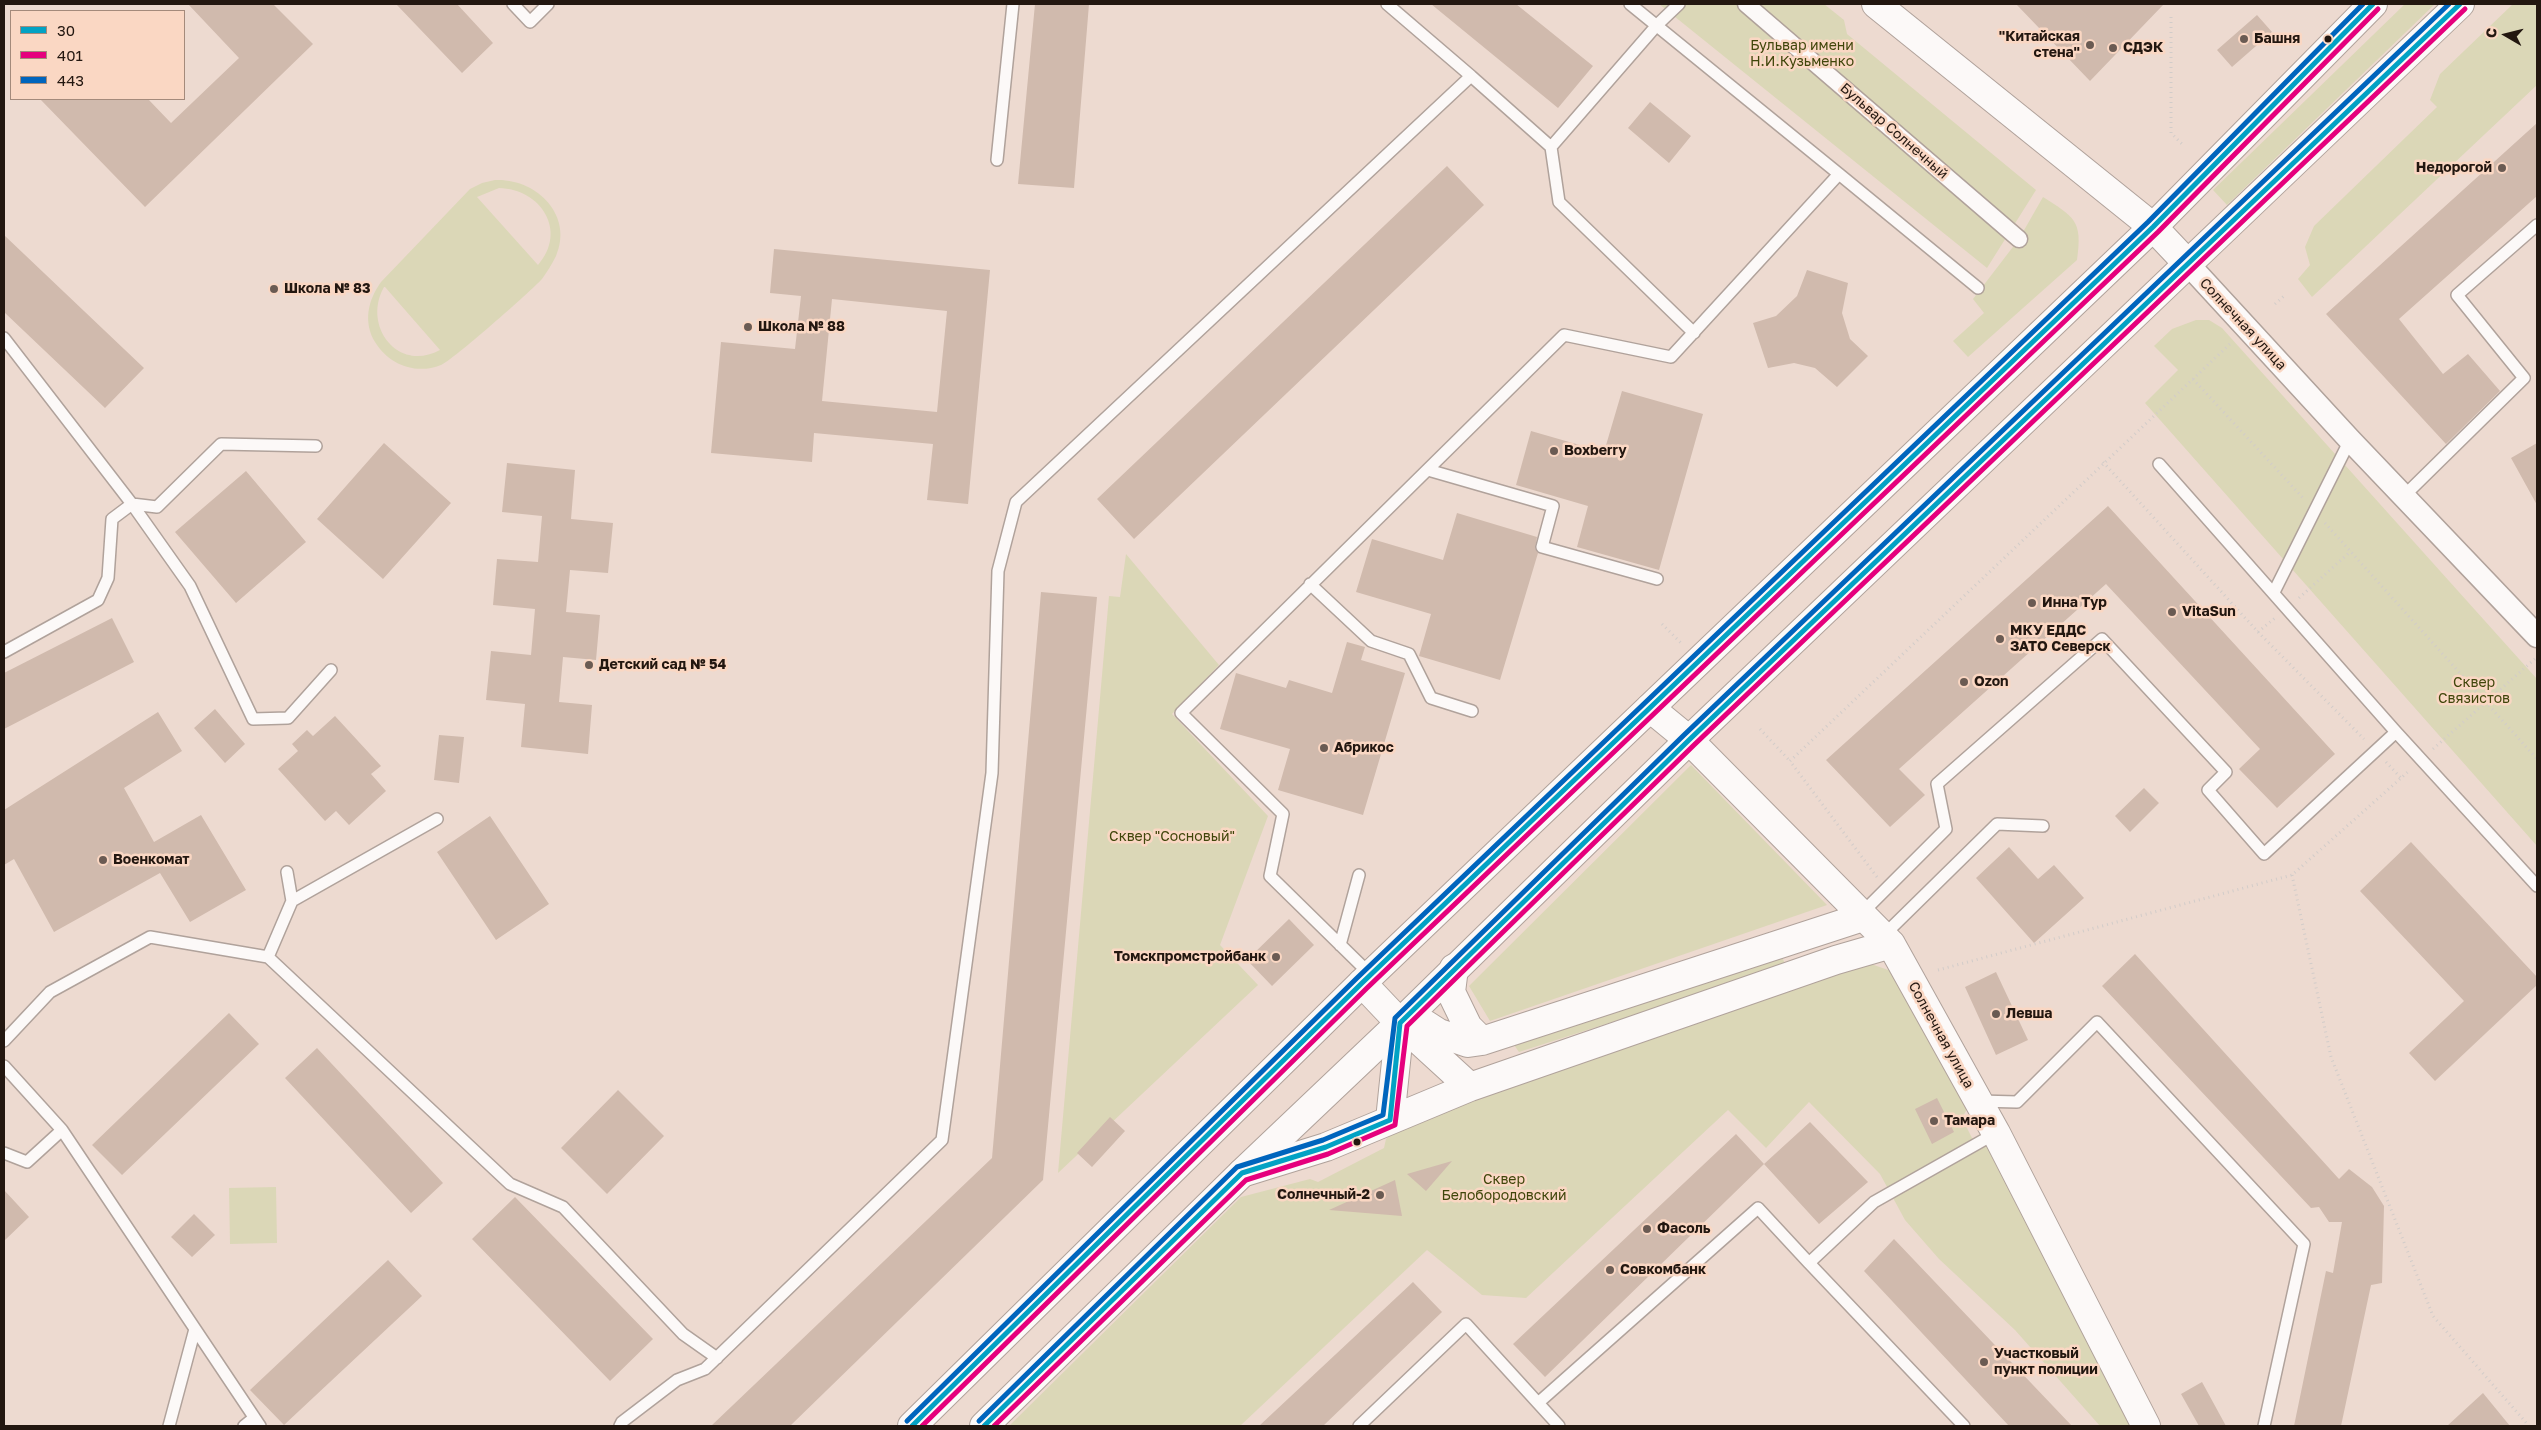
<!DOCTYPE html>
<html>
<head>
<meta charset="utf-8">
<style>
  body { margin:0 }
  #map { position:relative; width:2541px; height:1430px; overflow:hidden; background:#eddad0; font-family:"Golos Text",sans-serif }
  canvas { display:block }
  .frame { position:absolute; inset:0; border:5px solid #231710; pointer-events:none }
  .legend { position:absolute; left:10px; top:10px; width:175px; height:90px; box-sizing:border-box; background:#fad7c3; border:1px solid #a48a7b; margin:0; padding:6px 9px; list-style:none; font-size:15px; color:#231710 }
  .legend li { display:flex; align-items:center; gap:10px; height:25px }
  .legend b { width:25px; border:1px solid #a48a7b }
  .north { position:absolute; left:2481px; top:10px; width:50px; height:50px; -webkit-text-stroke:4px #fad7c3; paint-order:stroke; rotate:278deg; font-size:14px; font-weight:700; line-height:20px; text-align:center; color:#231710 }
  .north::after { content:''; display:block; margin:auto; width:18px; height:22px; background:#231710; clip-path:polygon(50% 0,100% 100%,50% 72%,0 100%) }
</style>
</head>
<body>
<div id="map">
<canvas width="2541" height="1430"></canvas>
<div class="frame"></div>
<ul class="legend">
<li><b style="height:6px;background:#02a2c4"></b>30</li>
<li><b style="height:6px;background:#e5007d"></b>401</li>
<li><b style="height:6px;background:#0065bd"></b>443</li>
</ul>
<div class="north">С</div>
</div>
<script>
const ctx = document.querySelector('canvas').getContext('2d');
ctx.lineJoin = 'round';
function fill(path, color) {
  ctx.fillStyle = color;
  ctx.fill(path, 'evenodd');
}
function trace(path, color, width, dash) {
  ctx.strokeStyle = color;
  ctx.lineWidth = width;
  ctx.lineCap = dash ? 'butt' : 'round';
  ctx.setLineDash(dash || []);
  ctx.stroke(path);
}
function write(font, color, halo, rows, align = 'center') {
  ctx.font = font + ' "Golos Text",sans-serif';
  ctx.lineWidth = 5;
  ctx.setLineDash([]);
  ctx.textBaseline = 'middle';
  ctx.strokeStyle = halo;
  ctx.fillStyle = color;
  for (const [text, x, y, turn = 0] of rows) {
    ctx.save();
    ctx.translate(x, y);
    ctx.rotate((+turn || 0) * Math.PI / 180);
    ctx.textAlign = isNaN(turn) ? turn : align;
    if (halo) ctx.strokeText(text, 0, 0);
    ctx.fillText(text, 0, 0);
    ctx.restore();
  }
}
const green = new Path2D(`
  M 1659,4 L 1824,4 L 1844,20 L 1847,34 L 2036,190 L 1987,268 Z
  M 2405,4 L 2435,4 L 2227,205 L 2213,190 Z
  M 2513,4 L 2537,4 L 2537,85 L 2312,297 L 2298,279 L 2310,265 L 2305,247 L 2314,226 L 2437,107 L 2430,100 L 2440,74 Z
  M 495,180 C 536,178 574,215 556,256 C 552,264 547,272 542,279 C 531,291 452,361 441,365 C 416,375 389,365 375,342 C 363,322 368,300 381,282 L 470,189 L 482,183 ZM 499,188 C 541,189 568,231 538,265 L 477,197 ZM 384,287 L 385,287 L 440,350 C 398,373 362,326 384,287 Z
  M 2043,197 C 2074,217 2083,220 2077,260 L 1968,357 L 1953,341 L 1984,313 L 1973,299 L 2019,239 Z
  M 2196,320 L 2209,320 L 2222,328 L 2537,679 L 2537,846 L 2145,403 L 2178,370 L 2154,346 L 2172,329 Z
  M 1126,554 L 1219,665 L 1172,714 L 1268,816 L 1220,945 L 1258,985 L 1058,1173 L 1109,596 L 1120,597 Z
  M 1691,765 L 1827,905 L 1490,1021 L 1469,986 Z
  M 1782,957 L 1786,966 L 1519,1052 L 1514,1045 Z
  M 1868,963 L 1897,973 L 1970,1104 L 1962,1118 L 1972,1138 L 1992,1141 L 2134,1426 L 2100,1426 L 2015,1330 L 1939,1259 L 1905,1220 L 1880,1174 L 1809,1102 L 1766,1148 L 1728,1110 L 1526,1298 L 1482,1295 L 1427,1250 L 1240,1426 L 1009,1426 L 1241,1197 L 1310,1179 L 1318,1182 L 1384,1148 L 1386,1139 L 1407,1120 Z
  M 276,1187 L 277,1243 L 230,1244 L 229,1188 Z`);
const building = new Path2D(`
  M 188,4 L 273,4 L 313,44 L 145,207 L 40,99 L 148,99 L 171,123 L 239,58 Z
  M 396,4 L 457,4 L 493,43 L 462,73 Z
  M 1035,4 L 1089,4 L 1074,188 L 1018,184 Z
  M 1431,4 L 1516,4 L 1593,66 L 1558,108 Z
  M 2016,4 L 2164,4 L 2090,81 Z
  M 2257,15 L 2272,32 L 2232,67 L 2217,50 Z
  M 1650,102 L 1691,136 L 1669,163 L 1628,128 Z
  M 2537,123 L 2537,196 L 2399,319 L 2443,374 L 2468,354 L 2500,391 L 2446,444 L 2326,314 Z
  M 1447,166 L 1484,205 L 1134,539 L 1097,499 Z
  M 4,235 L 144,368 L 105,408 L 4,312 Z
  M 774,249 L 990,270 L 968,504 L 927,500 L 933,444 L 814,433 L 812,462 L 711,453 L 721,342 L 795,349 L 801,296 L 770,293 ZM 832,299 L 947,311 L 937,412 L 822,401 Z
  M 1807,270 L 1848,283 L 1842,313 L 1850,339 L 1868,356 L 1837,387 L 1815,368 L 1794,363 L 1768,368 L 1753,323 L 1776,316 L 1797,296 Z
  M 1622,391 L 1703,414 L 1659,570 L 1577,547 L 1588,506 L 1516,485 L 1531,431 L 1604,452 Z
  M 384,443 L 451,503 L 383,579 L 317,519 Z
  M 2537,443 L 2537,505 L 2511,458 Z
  M 507,463 L 575,470 L 571,519 L 613,523 L 608,573 L 570,570 L 566,612 L 600,615 L 596,660 L 563,657 L 559,702 L 592,705 L 588,754 L 521,747 L 525,704 L 486,700 L 491,651 L 531,655 L 535,609 L 493,605 L 497,559 L 538,562 L 542,516 L 502,512 Z
  M 246,471 L 306,542 L 236,603 L 175,532 Z
  M 2108,506 L 2335,754 L 2277,808 L 2239,769 L 2260,749 L 2106,584 L 1899,769 L 1925,795 L 1890,827 L 1826,760 Z
  M 1457,513 L 1537,537 L 1535,548 L 1538,553 L 1500,680 L 1419,656 L 1431,614 L 1356,592 L 1372,539 L 1443,560 Z
  M 1041,592 L 1097,597 L 1043,1180 L 790,1426 L 711,1426 L 992,1158 Z
  M 112,618 L 134,662 L 4,729 L 4,673 Z
  M 1347,642 L 1365,647 L 1361,660 L 1405,673 L 1363,815 L 1278,790 L 1290,749 L 1220,729 L 1236,673 L 1286,688 L 1289,680 L 1332,693 Z
  M 215,709 L 245,744 L 225,763 L 194,728 Z
  M 158,712 L 182,751 L 124,788 L 154,842 L 201,815 L 246,890 L 190,922 L 160,873 L 54,932 L 14,859 L 4,865 L 4,810 Z
  M 335,716 L 381,766 L 371,774 L 386,791 L 349,825 L 336,811 L 325,821 L 278,769 L 298,751 L 292,744 L 307,730 L 313,736 Z
  M 439,735 L 464,737 L 459,783 L 434,780 Z
  M 2144,788 L 2159,803 L 2130,832 L 2115,816 Z
  M 490,816 L 549,904 L 496,940 L 437,852 Z
  M 2411,842 L 2537,977 L 2537,985 L 2435,1081 L 2409,1053 L 2464,1001 L 2360,891 Z
  M 2009,847 L 2038,879 L 2054,865 L 2084,898 L 2034,943 L 1976,878 Z
  M 1289,919 L 1314,945 L 1272,986 L 1247,960 Z
  M 2135,954 L 2339,1179 L 2349,1169 L 2372,1187 L 2384,1206 L 2382,1283 L 2371,1285 L 2341,1426 L 2294,1426 L 2326,1271 L 2333,1273 L 2342,1222 L 2329,1222 L 2319,1207 L 2311,1208 L 2102,986 Z
  M 1996,972 L 2028,1040 L 1996,1055 L 1965,987 Z
  M 229,1013 L 259,1044 L 122,1175 L 92,1145 Z
  M 317,1048 L 443,1183 L 411,1213 L 285,1078 Z
  M 618,1090 L 664,1136 L 607,1194 L 561,1148 Z
  M 1937,1098 L 1954,1132 L 1932,1144 L 1915,1109 Z
  M 1110,1117 L 1125,1131 L 1092,1167 L 1077,1153 Z
  M 1810,1122 L 1868,1182 L 1819,1224 L 1764,1164 Z
  M 1736,1134 L 1764,1164 L 1545,1377 L 1513,1344 Z
  M 1452,1161 L 1426,1191 L 1407,1174 Z
  M 1395,1180 L 1402,1216 L 1329,1210 Z
  M 4,1190 L 29,1217 L 4,1241 Z
  M 515,1197 L 653,1339 L 610,1381 L 472,1239 Z
  M 194,1214 L 215,1235 L 192,1257 L 171,1237 Z
  M 1894,1239 L 2072,1426 L 2009,1426 L 1864,1271 Z
  M 388,1260 L 422,1296 L 284,1425 L 250,1390 Z
  M 1413,1282 L 1442,1312 L 1323,1426 L 1259,1426 Z
  M 2202,1382 L 2226,1426 L 2199,1426 L 2181,1394 Z
  M 2483,1393 L 2510,1426 L 2447,1426 Z`);
const path = new Path2D(`
  M 2171,17 L 2171,133 L 2184,146
  M 2275,304 L 2284,296
  M 2193,379 L 2303,498
  M 2103,462 L 2258,632 L 2364,739
  M 2325,523 L 2537,759
  M 2299,598 L 2351,551
  M 1662,624 L 1682,644
  M 2258,632 L 2275,618
  M 1760,729 L 1790,761
  M 2433,749 L 2537,657
  M 2386,762 L 2401,778
  M 2292,875 L 2331,1057 L 2433,1316 L 2529,1426
  M 1877,877 L 1790,761 L 2232,342
  M 1938,970 L 2292,875 L 2410,770`);
const service = new Path2D(`
  M 513,4 L 530,22 L 548,4
  M 1387,4 L 1471,76
  M 1551,147 L 1559,202 L 1694,333
  M 997,160 L 1013,4
  M 1839,174 L 1978,288
  M 4,338 L 132,504 L 157,507 L 221,444 L 316,446
  M 2159,464 L 2396,732 L 2537,886
  M 1428,470 L 1553,506 L 1542,547 L 1657,579
  M 2405,495 L 2524,378 L 2457,295 L 2537,225
  M 1310,584 L 1371,641 L 1409,654 L 1431,698 L 1472,711
  M 2274,592 L 2350,440
  M 4,652 L 98,600 L 108,578 L 112,519 L 132,504 L 190,586 L 253,719 L 288,718 L 331,670
  M 437,819 L 292,901 L 268,957 L 510,1184 L 563,1207 L 683,1334 L 717,1358
  M 287,872 L 292,901
  M 1861,914 L 1946,829 L 1937,784 L 2102,639 L 2226,772 L 2208,790 L 2264,854 L 2396,732
  M 1883,936 L 1997,824 L 2043,826
  M 1340,945 L 1359,875
  M 1371,975 L 1270,876 L 1283,814 L 1181,713 L 1564,335 L 1671,357 L 1839,174 L 1630,4
  M 4,1041 L 50,992 L 150,937 L 268,957
  M 4,1066 L 62,1130 L 27,1162 L 4,1153
  M 1979,1101 L 2017,1102 L 2097,1022 L 2304,1244 L 2264,1426
  M 62,1130 L 260,1426
  M 1809,1263 L 1964,1426
  M 1538,1403 L 1559,1426
  M 169,1426 L 195,1329
  M 244,1426 L 254,1418
  M 620,1426 L 622,1422 L 677,1380 L 705,1369 L 942,1140 L 992,773 L 998,571 L 1016,502 L 1471,76 L 1551,147 L 1657,25 L 1679,4
  M 1359,1426 L 1466,1324 L 1538,1403 L 1758,1208 L 1809,1263 L 1874,1202 L 1996,1133`);
const pedestrian = new Path2D(`
  M 1746,4 L 2019,239`);
const minor = new Path2D(`
  M 2188,264 L 2350,440 L 2537,636`);
const tertiary = new Path2D(`
  M 1650,708 L 1689,740 L 1891,944 L 1996,1133 L 2146,1426
  M 1454,968 L 1451,992 L 1468,1027 L 1482,1041
  M 1362,983 L 1400,1023 L 1470,1087
  M 1400,1023 L 1425,1024 L 1439,1033 L 1468,1043 L 1482,1041 L 1863,917
  M 1390,1120 L 1400,1023
  M 1242,1173 L 1326,1147 L 1470,1087 L 1836,960 L 1891,944`);
const secondary = new Path2D(`
  M 1876,4 L 2153,227 L 2188,264`);
const primary = new Path2D(`
  M 912,1426 L 1362,983 L 2153,227 L 2373,4
  M 984,1426 L 1242,1173 L 1400,1023 L 1689,740 L 2460,4`);
const bus1 = new Path2D(`
  M 912,1426 L 1362,983 L 2153,227 L 2373,4
  M 984,1426 L 1242,1173 L 1326,1147 L 1390,1120 L 1400,1023 L 1689,740 L 2460,4`);
const bus2 = new Path2D(`
  M 922,1426 L 1367,988 L 2158,232 L 2378,9
  M 994,1426 L 1246,1180 L 1328,1154 L 1395,1125 L 1407,1026 L 1694,745 L 2465,9`);
const bus3 = new Path2D(`
  M 907,1421 L 1357,978 L 2148,222 L 2363,4
  M 979,1421 L 1237,1167 L 1323,1140 L 1383,1115 L 1395,1018 L 1684,735 L 2449,4`);
const markers = [
  [2244,39,5,"#6a5b53"],
  [2328,39,4.5,"#231710"],
  [2090,45,5,"#6a5b53"],
  [2113,48,5,"#6a5b53"],
  [2502,168,5,"#6a5b53"],
  [274,289,5,"#6a5b53"],
  [748,327,5,"#6a5b53"],
  [1554,451,5,"#6a5b53"],
  [2032,603,5,"#6a5b53"],
  [2172,612,5,"#6a5b53"],
  [2000,639,5,"#6a5b53"],
  [589,665,5,"#6a5b53"],
  [1964,682,5,"#6a5b53"],
  [1324,748,5,"#6a5b53"],
  [103,860,5,"#6a5b53"],
  [1276,957,5,"#6a5b53"],
  [1996,1014,5,"#6a5b53"],
  [1934,1121,5,"#6a5b53"],
  [1357,1142,4.5,"#231710"],
  [1380,1195,5,"#6a5b53"],
  [1647,1229,5,"#6a5b53"],
  [1610,1270,5,"#6a5b53"],
  [1984,1362,5,"#6a5b53"]
];
const poiNames = [
  ["\"Китайская",2080,37,"right"],
  ["стена\"",2080,53,"right"],
  ["Башня",2254,39],
  ["СДЭК",2123,48],
  ["Недорогой",2492,168,"right"],
  ["Школа № 83",284,289],
  ["Школа № 88",758,327],
  ["Boxberry",1564,451],
  ["Инна Тур",2042,603],
  ["VitaSun",2182,612],
  ["МКУ ЕДДС",2010,631],
  ["ЗАТО Северск",2010,647],
  ["Детский сад № 54",599,665],
  ["Ozon",1974,682],
  ["Абрикос",1334,748],
  ["Военкомат",113,860],
  ["Томскпромстройбанк",1266,957,"right"],
  ["Левша",2006,1014],
  ["Тамара",1944,1121],
  ["Солнечный-2",1370,1195,"right"],
  ["Фасоль",1657,1229],
  ["Совкомбанк",1620,1270],
  ["Участковый",1994,1354],
  ["пункт полиции",1994,1370]
];
const parkNames = [
  ["Бульвар имени",1802,46],
  ["Н.И.Кузьменко",1802,62],
  ["Сквер",2474,683],
  ["Связистов",2474,699],
  ["Сквер \"Сосновый\"",1172,837],
  ["Сквер",1504,1180],
  ["Белобородовский",1504,1196]
];
const streetNames = [
  ["Бульвар Солнечный",1894,131,41],
  ["Солнечная улица",2243,324,47],
  ["Солнечная улица",1941,1035,61]
];
fill(green, '#dbd7b7');
fill(building, '#d0baad');
trace(service, '#b0a29b', 14);
trace(pedestrian, '#b0a29b', 19);
trace(minor, '#b0a29b', 25);
trace(tertiary, '#b0a29b', 30);
trace(secondary, '#b0a29b', 30);
trace(primary, '#b0a29b', 30);
trace(path, '#d2ccc9', 3, [1, 4]);
trace(service, '#fcf9f8', 11);
trace(pedestrian, '#fcf9f8', 16);
trace(minor, '#fcf9f8', 22);
trace(tertiary, '#fcf9f8', 28);
trace(secondary, '#fcf9f8', 28);
trace(primary, '#fcf9f8', 28);
trace(bus1, '#02a2c4', 5);
trace(bus2, '#e5007d', 5);
trace(bus3, '#0065bd', 5);
for (const [x, y, r, color] of markers) {
  const dot = new Path2D();
  dot.arc(x, y, r, 0, 2 * Math.PI);
  ctx.fillStyle = color;
  ctx.fill(dot);
  trace(dot, '#fad7c3', 2);
}
write('bold 14px', '#231710', '#fad7c3', poiNames, 'left');
write('14px', '#40460b', '#fad7c3', parkNames);
write('14px', '#231710', '#fad7c3', streetNames);
</script>
</body>
</html>
